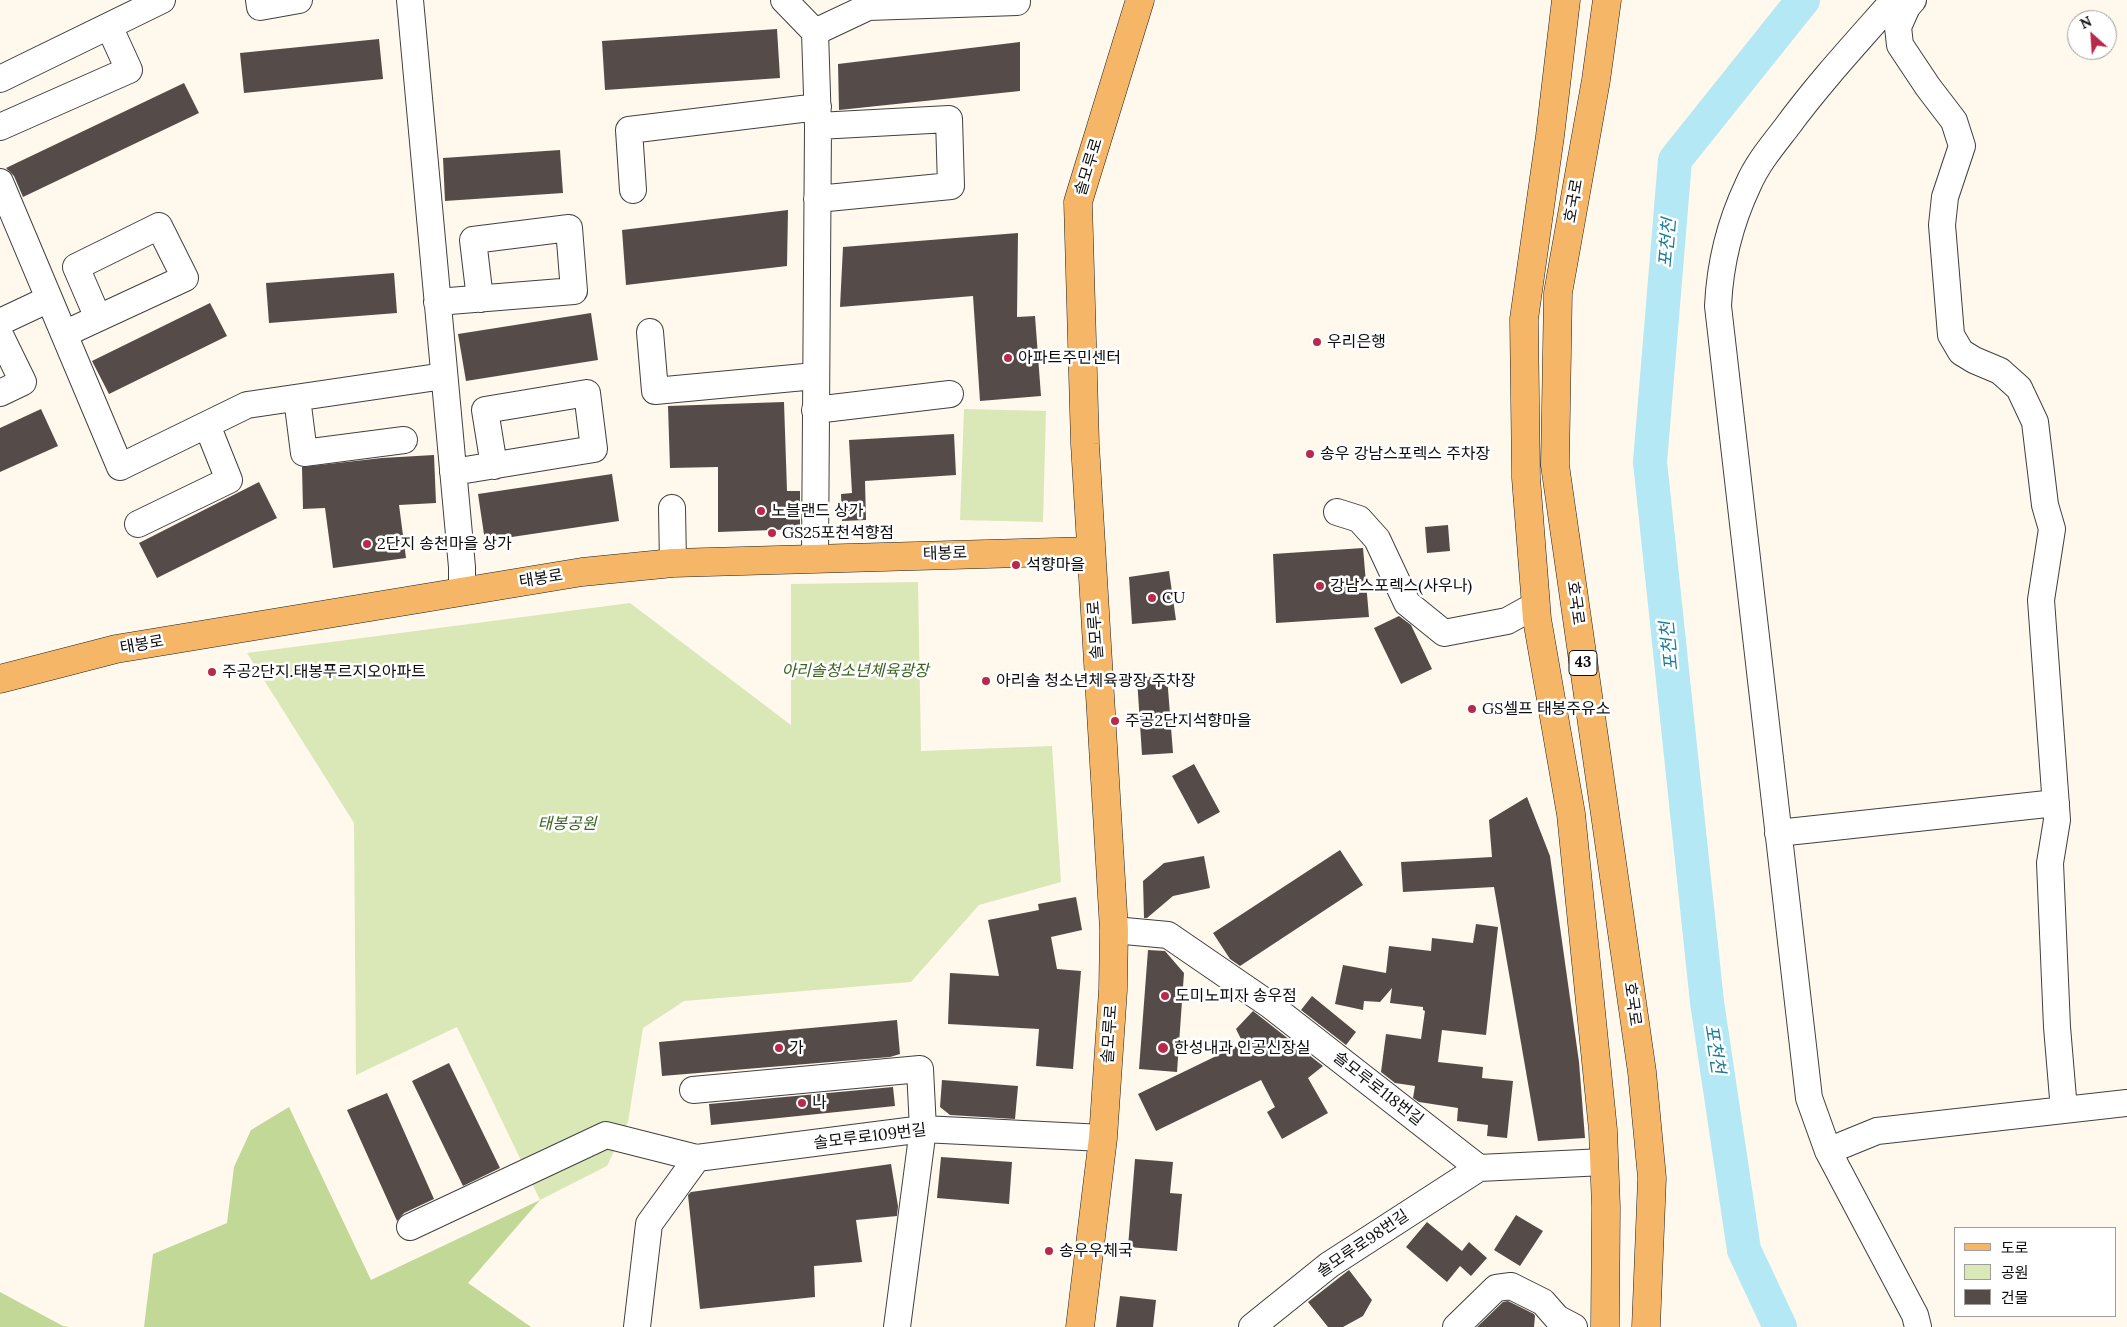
<!DOCTYPE html>
<html>
<head>
<meta charset="utf-8">
<style>
  body { margin:0 }
  #map { position:relative; width:2127px; height:1327px; overflow:hidden; background:#fff8ed; font-family:Lora,"Noto Sans KR",serif }
  canvas { display:block }
  .legend { position:absolute; left:1954px; top:1227px; width:162px; height:90px; box-sizing:border-box; background:#fff; border:1px solid #9e9e9e; margin:0; padding:6px 9px; list-style:none; font-size:15px; color:#0d0d0d }
  .legend li { display:flex; align-items:center; gap:10px; height:25px }
  .legend b { width:25px; border:1px solid #9e9e9e }
  .north { position:absolute; left:2067px; top:10px; width:50px; height:50px; box-sizing:border-box; background:#fff; border:1px solid #9e9e9e; border-radius:50%; rotate:334deg; font-size:14px; font-weight:700; line-height:20px; text-align:center; color:#0d0d0d }
  .north::after { content:''; display:block; margin:auto; width:18px; height:22px; background:#b9294b; clip-path:polygon(50% 0,100% 100%,50% 72%,0 100%) }
</style>
</head>
<body>
<div id="map">
<canvas width="2127" height="1327"></canvas>
<ul class="legend">
<li><b style="height:6px;background:#f5b767"></b>도로</li>
<li><b style="height:14px;background:#dae8b8"></b>공원</li>
<li><b style="height:14px;background:#554c49"></b>건물</li>
</ul>
<div class="north">N</div>
</div>
<script>
const ctx = document.querySelector('canvas').getContext('2d');
ctx.lineJoin = 'round';
function fill(path, color) {
  ctx.fillStyle = color;
  ctx.fill(path, 'evenodd');
}
function trace(path, color, width, dash) {
  ctx.strokeStyle = color;
  ctx.lineWidth = width;
  ctx.lineCap = dash ? 'butt' : 'round';
  ctx.setLineDash(dash || []);
  ctx.stroke(path);
}
function write(font, color, halo, rows, align = 'center') {
  ctx.font = font + ' Lora,"Noto Sans KR",serif';
  ctx.lineWidth = 5;
  ctx.setLineDash([]);
  ctx.textBaseline = 'middle';
  ctx.strokeStyle = halo;
  ctx.fillStyle = color;
  for (const [text, x, y, turn = 0] of rows) {
    ctx.save();
    ctx.translate(x, y);
    ctx.rotate((+turn || 0) * Math.PI / 180);
    ctx.textAlign = isNaN(turn) ? turn : align;
    if (halo) ctx.strokeText(text, 0, 0);
    ctx.fillText(text, 0, 0);
    ctx.restore();
  }
}
const green = new Path2D(`
  M 964,409 L 1046,411 L 1043,522 L 960,520 Z
  M 918,582 L 921,751 L 1052,746 L 1061,882 L 979,905 L 911,982 L 684,1001 L 643,1028 L 628,1122 L 607,1166 L 540,1200 L 457,1027 L 356,1075 L 354,823 L 247,653 L 630,603 L 791,725 L 791,584 Z`);
const forest = new Path2D(`
  M 289,1107 L 371,1280 L 540,1200 L 468,1283 L 531,1327 L 144,1327 L 153,1254 L 227,1223 L 234,1167 L 251,1130 Z
  M 0,1292 L 63,1326 L 69,1327 L 0,1327 Z`);
const river = new Path2D(`
  M 1780,1327 L 1744,1250 L 1707,1002 L 1650,462 L 1675,160 L 1803,0`);
const building = new Path2D(`
  M 777,29 L 780,78 L 605,90 L 602,41 Z
  M 379,39 L 383,79 L 244,93 L 240,53 Z
  M 1020,42 L 1020,91 L 839,110 L 838,64 Z
  M 184,83 L 199,113 L 23,197 L 14,176 L 6,168 Z
  M 560,150 L 563,193 L 445,201 L 443,158 Z
  M 788,210 L 787,266 L 626,285 L 622,230 Z
  M 1018,233 L 1017,317 L 1035,316 L 1041,396 L 980,401 L 973,296 L 840,307 L 843,247 Z
  M 394,273 L 397,313 L 269,323 L 266,283 Z
  M 210,303 L 227,336 L 109,394 L 92,361 Z
  M 591,313 L 598,360 L 466,381 L 458,334 Z
  M 784,402 L 787,491 L 800,491 L 800,529 L 718,532 L 718,467 L 670,468 L 668,406 Z
  M 41,409 L 58,446 L 0,472 L 0,428 Z
  M 954,434 L 956,475 L 865,481 L 866,520 L 842,521 L 841,494 L 852,493 L 849,440 Z
  M 434,455 L 436,503 L 399,505 L 406,558 L 333,568 L 325,508 L 303,509 L 302,467 L 382,458 Z
  M 612,474 L 619,521 L 485,541 L 478,494 Z
  M 259,482 L 277,518 L 157,578 L 139,543 Z
  M 1448,525 L 1450,551 L 1427,553 L 1425,527 Z
  M 1363,548 L 1369,617 L 1276,623 L 1273,554 Z
  M 1169,571 L 1176,620 L 1132,624 L 1129,577 Z
  M 1399,616 L 1411,625 L 1432,669 L 1401,684 L 1374,628 Z
  M 1167,676 L 1173,753 L 1142,755 L 1137,678 Z
  M 1194,764 L 1220,812 L 1198,824 L 1172,776 Z
  M 1527,797 L 1550,856 L 1579,1062 L 1585,1138 L 1538,1141 L 1494,887 L 1403,892 L 1401,862 L 1492,857 L 1489,820 Z
  M 1340,850 L 1363,885 L 1240,966 L 1230,959 L 1213,933 Z
  M 1204,856 L 1210,888 L 1173,896 L 1147,918 L 1144,918 L 1143,881 L 1164,863 Z
  M 1076,897 L 1082,930 L 1051,937 L 1057,969 L 1081,971 L 1073,1069 L 1036,1066 L 1039,1029 L 948,1024 L 950,973 L 999,976 L 988,920 L 1039,910 L 1038,904 Z
  M 1476,924 L 1498,927 L 1486,1035 L 1442,1030 L 1438,1062 L 1483,1067 L 1482,1078 L 1513,1081 L 1507,1138 L 1487,1136 L 1488,1125 L 1457,1121 L 1458,1108 L 1419,1102 L 1413,1098 L 1415,1086 L 1395,1083 L 1381,1072 L 1386,1034 L 1421,1039 L 1425,1011 L 1423,1010 L 1423,1007 L 1390,1003 L 1392,988 L 1380,1002 L 1364,1001 L 1363,1010 L 1335,1004 L 1343,965 L 1386,973 L 1389,946 L 1431,951 L 1432,938 L 1473,943 Z
  M 1148,950 L 1165,951 L 1184,973 L 1177,1072 L 1139,1069 Z
  M 1312,996 L 1356,1032 L 1346,1045 L 1301,1010 Z
  M 1253,1011 L 1323,1066 L 1308,1078 L 1328,1113 L 1282,1139 L 1267,1112 L 1275,1107 L 1261,1080 L 1156,1131 L 1138,1094 L 1243,1043 L 1236,1029 Z
  M 897,1020 L 900,1054 L 890,1057 L 662,1076 L 659,1042 Z
  M 449,1063 L 500,1168 L 463,1186 L 412,1081 Z
  M 942,1080 L 1018,1086 L 1015,1119 L 950,1115 L 940,1107 Z
  M 893,1087 L 895,1106 L 711,1125 L 709,1104 Z
  M 387,1093 L 434,1199 L 404,1213 L 397,1221 L 347,1110 Z
  M 941,1157 L 1012,1162 L 1009,1204 L 937,1198 Z
  M 1135,1159 L 1173,1162 L 1170,1193 L 1182,1194 L 1177,1251 L 1128,1247 Z
  M 891,1164 L 898,1206 L 897,1216 L 856,1220 L 862,1262 L 814,1266 L 815,1297 L 700,1309 L 688,1195 L 691,1192 Z
  M 1516,1215 L 1543,1231 L 1520,1266 L 1494,1250 Z
  M 1427,1222 L 1462,1251 L 1469,1242 L 1487,1258 L 1471,1276 L 1460,1266 L 1447,1282 L 1406,1247 Z
  M 1349,1270 L 1372,1300 L 1363,1316 L 1343,1327 L 1328,1327 L 1308,1302 Z
  M 1120,1296 L 1156,1300 L 1153,1327 L 1116,1327 Z
  M 1508,1301 L 1534,1314 L 1535,1316 L 1534,1327 L 1477,1327 L 1503,1302 Z`);
const minor = new Path2D(`
  M 259,0 L 260,7 L 299,0
  M 410,0 L 462,567 L 462,592
  M 784,0 L 815,32 L 818,126 L 815,558
  M 867,0 L 868,7 L 1017,2
  M 1894,0 C 1857,42 1819,83 1786,128 C 1772,146 1757,164 1748,185 C 1730,223 1720,263 1718,306 L 1809,1098 L 1828,1151 L 1915,1315 L 1918,1327
  M 1913,0 L 1907,7 L 1898,27 L 1900,45 L 1928,87 L 1954,121 L 1962,146 L 1945,197 L 1942,225 L 1951,335 L 1961,352 L 1974,360 L 2000,371 L 2019,388 L 2035,422 L 2045,505 L 2052,529 L 2041,600 L 2057,820 L 2050,863 L 2057,1027 L 2064,1110
  M 815,32 L 868,7
  M 0,79 L 162,0
  M 0,127 L 129,70 L 109,26
  M 0,182 L 120,467 L 247,405 L 444,376
  M 633,190 L 629,130 L 818,107
  M 817,199 L 951,186 L 949,119 L 818,126
  M 437,302 L 574,291 L 569,228 L 473,240 L 480,299
  M 0,322 L 49,299
  M 650,332 L 655,391 L 815,376
  M 64,334 L 185,278 L 159,226 L 76,267 L 98,318
  M 0,335 L 23,382 L 0,393
  M 297,398 L 304,453 L 404,440
  M 815,410 L 950,394
  M 453,472 L 594,449 L 587,393 L 485,410 L 494,466
  M 672,508 L 673,563
  M 1337,512 L 1359,519 L 1377,539 L 1407,603 L 1444,633 L 1507,621 L 1536,605
  M 138,524 L 229,480 L 207,425
  M 1778,833 L 2056,803
  M 1114,930 L 1168,935 L 1270,1005 L 1479,1168 L 1604,1162
  M 693,1090 L 920,1069 L 923,1129 L 897,1327
  M 1828,1151 L 1877,1131 L 2127,1103
  M 410,1227 L 606,1135 L 697,1158 L 923,1129 L 1103,1138
  M 637,1327 L 649,1224 L 697,1158
  M 1252,1327 L 1329,1265 L 1479,1168
  M 1456,1327 L 1496,1288 L 1511,1286 L 1543,1302 L 1557,1318 L 1574,1327`);
const major = new Path2D(`
  M 1566,0 L 1550,136 L 1524,319 L 1526,478 L 1537,619 L 1571,814 L 1603,1130 L 1606,1207 L 1605,1327
  M 1607,0 L 1596,80 L 1558,293 L 1555,465 L 1642,1072 L 1652,1178 L 1646,1327
  M 0,679 L 116,649 L 582,572 L 673,563 L 1091,551
  M 1080,1327 L 1103,1138 L 1113,990 L 1114,930 L 1085,444 L 1078,202 L 1140,0`);
const markers = [
  [1317,342,5,"#b9294b"],
  [1008,358,5,"#b9294b"],
  [1310,454,5,"#b9294b"],
  [761,511,5,"#b9294b"],
  [772,533,5,"#b9294b"],
  [367,544,5,"#b9294b"],
  [1016,565,5,"#b9294b"],
  [1320,586,5,"#b9294b"],
  [1152,598,5,"#b9294b"],
  [212,672,5,"#b9294b"],
  [986,681,5,"#b9294b"],
  [1472,709,5,"#b9294b"],
  [1115,721,5,"#b9294b"],
  [1165,996,5,"#b9294b"],
  [779,1048,5,"#b9294b"],
  [1163,1048,6,"#b9294b"],
  [802,1103,5,"#b9294b"],
  [1049,1251,5,"#b9294b"]
];
const shields = [
  [1583,663,28]
];
const shieldNames = [
  ["43",1583,663]
];
const streetNames = [
  ["솔모루로",1089,167,-73],
  ["호국로",1574,201,-80],
  ["태봉로",945,554,-2],
  ["태봉로",541,579,-9],
  ["호국로",1575,603,82],
  ["솔모루로",1096,630,-94],
  ["태봉로",142,645,-10],
  ["호국로",1632,1004,82],
  ["솔모루로",1110,1034,-86],
  ["솔모루로118번길",1378,1089,38],
  ["솔모루로109번길",870,1137,-7],
  ["솔모루로98번길",1363,1244,-34]
];
const poiNames = [
  ["우리은행",1327,342],
  ["아파트주민센터",1018,358],
  ["송우 강남스포렉스 주차장",1320,454],
  ["노블랜드 상가",771,511],
  ["GS25포천석향점",782,533],
  ["2단지 송천마을 상가",377,544],
  ["석향마을",1026,565],
  ["강남스포렉스(사우나)",1330,586],
  ["CU",1162,598],
  ["주공2단지.태봉푸르지오아파트",222,672],
  ["아리솔 청소년체육광장 주차장",996,681],
  ["GS셀프 태봉주유소",1482,709],
  ["주공2단지석향마을",1125,721],
  ["도미노피자 송우점",1175,996],
  ["가",789,1048],
  ["한성내과 인공신장실",1174,1048],
  ["나",812,1103],
  ["송우우체국",1059,1251]
];
const parkNames = [
  ["아리솔청소년체육광장",855,671],
  ["태봉공원",567,824]
];
const waterNames = [
  ["포천천",1668,243,-85],
  ["포천천",1670,646,-96],
  ["포천천",1714,1049,81]
];
fill(green, '#dae8b8');
fill(forest, '#c1d897');
trace(river, '#b3e8f4', 34);
fill(building, '#554c49');
trace(minor, '#404040', 28);
trace(major, '#1e1e1e', 29);
trace(minor, '#fff', 26);
trace(major, '#f5b767', 28);
for (const [x, y, r, color] of markers) {
  const dot = new Path2D();
  dot.arc(x, y, r, 0, 2 * Math.PI);
  ctx.fillStyle = color;
  ctx.fill(dot);
  trace(dot, '#fff', 2);
}
for (const [x, y, w] of shields) {
  const box = new Path2D();
  box.roundRect(x - w / 2, y - 12.5, w, 25, 4);
  ctx.fillStyle = '#fff';
  ctx.fill(box);
  trace(box, '#0d0d0d', 1);
}
write('bold 15px', '#0d0d0d', null, shieldNames);
write('16px', '#0d0d0d', '#fff', streetNames);
write('16px', '#0d0d0d', '#fff', poiNames, 'left');
write('italic 16px', '#3a621f', '#fff', parkNames);
write('italic 18px', '#1a7b9b', '#fff', waterNames);
</script>
</body>
</html>
